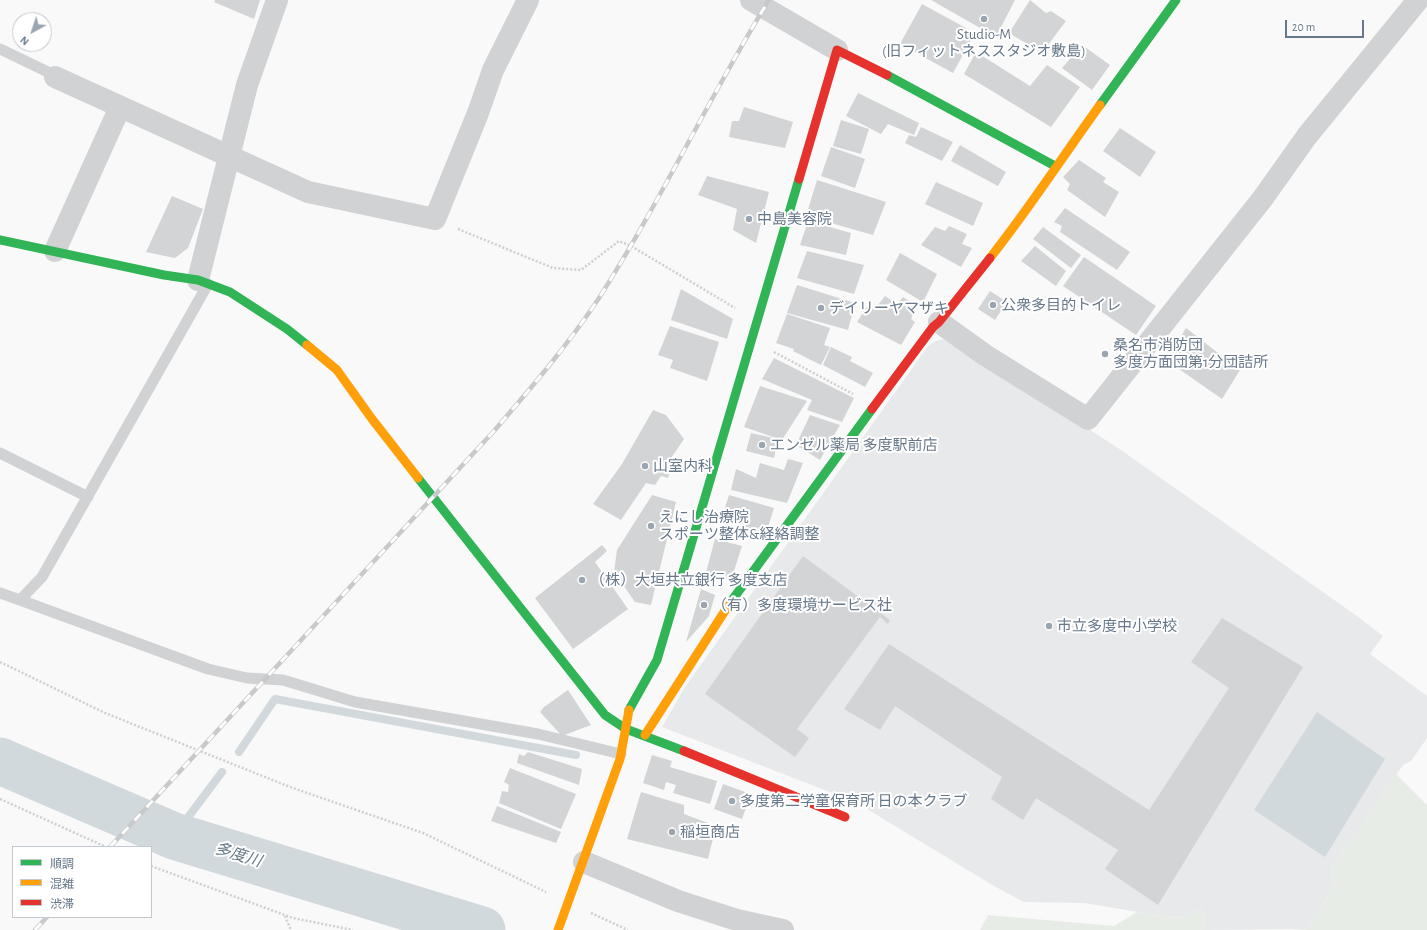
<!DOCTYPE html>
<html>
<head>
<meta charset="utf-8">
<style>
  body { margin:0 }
  #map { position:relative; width:1427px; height:930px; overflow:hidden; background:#f9f9f9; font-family:"Alegreya Sans","Noto Sans JP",sans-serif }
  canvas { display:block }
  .legend { position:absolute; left:12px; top:846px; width:140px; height:72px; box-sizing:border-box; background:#fff; border:1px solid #c2c9d0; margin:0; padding:5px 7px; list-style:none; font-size:12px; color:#67788a }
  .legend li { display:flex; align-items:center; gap:8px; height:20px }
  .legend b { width:20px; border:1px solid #c2c9d0 }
  .north { position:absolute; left:12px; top:12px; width:40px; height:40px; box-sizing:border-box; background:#fff; border:1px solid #c2c9d0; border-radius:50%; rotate:220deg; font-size:11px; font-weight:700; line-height:16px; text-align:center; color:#67788a }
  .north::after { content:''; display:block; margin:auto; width:14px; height:18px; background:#9aa5b1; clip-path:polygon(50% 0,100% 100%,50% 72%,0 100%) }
  .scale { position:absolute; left:1285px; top:20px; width:79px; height:18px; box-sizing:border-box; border:2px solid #67788a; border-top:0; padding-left:5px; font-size:12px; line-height:14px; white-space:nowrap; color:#67788a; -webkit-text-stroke:3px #fff; paint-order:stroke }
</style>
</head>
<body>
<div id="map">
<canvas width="1427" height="930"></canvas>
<ul class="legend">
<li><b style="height:5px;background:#30b455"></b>順調</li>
<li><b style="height:5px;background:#ff9f0a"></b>混雑</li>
<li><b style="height:5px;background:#e5322d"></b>渋滞</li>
</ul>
<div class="north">N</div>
<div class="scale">20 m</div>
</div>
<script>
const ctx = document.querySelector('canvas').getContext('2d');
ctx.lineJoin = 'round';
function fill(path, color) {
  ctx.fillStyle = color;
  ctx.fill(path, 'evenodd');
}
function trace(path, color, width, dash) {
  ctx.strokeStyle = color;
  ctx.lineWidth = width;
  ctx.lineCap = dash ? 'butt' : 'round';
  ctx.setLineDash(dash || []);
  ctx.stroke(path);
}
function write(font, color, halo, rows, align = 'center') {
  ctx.font = font + ' "Alegreya Sans","Noto Sans JP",sans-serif';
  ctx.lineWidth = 4;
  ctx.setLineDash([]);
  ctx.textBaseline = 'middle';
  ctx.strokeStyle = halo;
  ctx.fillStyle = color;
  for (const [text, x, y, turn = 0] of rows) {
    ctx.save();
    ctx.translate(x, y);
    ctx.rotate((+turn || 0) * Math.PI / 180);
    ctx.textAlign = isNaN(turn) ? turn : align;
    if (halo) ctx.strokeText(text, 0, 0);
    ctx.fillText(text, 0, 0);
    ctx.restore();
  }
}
const built = new Path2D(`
  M 943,339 L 957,344 L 1118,448 L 1357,616 L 1383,636 L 1370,654 L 1427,696 L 1427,738 L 1411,761 L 1403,765 L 1331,868 L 1334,886 L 1307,929 L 1205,930 L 1202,907 L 1186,917 L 1173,918 L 1085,903 L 1024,902 L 994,886 L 867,809 L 868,801 L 835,794 L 662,727 L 685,687 L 928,346 L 936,341 Z`);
const green = new Path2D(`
  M 1396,774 L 1427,805 L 1427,930 L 1290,930 L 1307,929 L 1334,886 L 1331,868 Z
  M 1202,907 L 1205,930 L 980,930 L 988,915 L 1114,926 L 1137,912 L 1173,918 L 1186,917 Z`);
const water = new Path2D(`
  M 1317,712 L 1385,759 L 1325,857 L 1254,810 Z`);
const stream = new Path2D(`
  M 239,752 L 275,699 L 576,755
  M 174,836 L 222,772`);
const river = new Path2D(`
  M 0,761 L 174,836 L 482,930`);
const building = new Path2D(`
  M 215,0 L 260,0 L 254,19 L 214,2 Z
  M 931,0 L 1015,0 L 996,37 Z
  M 1030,0 L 1046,13 L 1051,11 L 1066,21 L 1042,53 L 1009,33 Z
  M 922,4 L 975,33 L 953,73 L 900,44 Z
  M 1082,45 L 1110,65 L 1092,90 L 1062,68 Z
  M 976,52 L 1030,86 L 1047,65 L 1080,87 L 1051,127 L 964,74 Z
  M 858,93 L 919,123 L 914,135 L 888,124 L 881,134 L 846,116 Z
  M 744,107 L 793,122 L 785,148 L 729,137 L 732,121 L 739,121 Z
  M 841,120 L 869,129 L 861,154 L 833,146 Z
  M 921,127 L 953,142 L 942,161 L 905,143 L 909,135 L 916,137 Z
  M 1120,128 L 1156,152 L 1140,177 L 1103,151 Z
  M 960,145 L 1006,172 L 998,186 L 951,161 Z
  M 831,147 L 865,159 L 855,188 L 821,176 Z
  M 1079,160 L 1106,178 L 1103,182 L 1119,192 L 1105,217 L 1067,190 L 1070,184 L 1063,177 Z
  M 707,176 L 769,192 L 756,243 L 733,230 L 737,209 L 698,195 Z
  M 817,180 L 886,202 L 873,235 L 806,216 Z
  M 936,182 L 983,203 L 973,226 L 925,204 Z
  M 172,196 L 203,209 L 188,248 L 175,258 L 146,252 Z
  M 1065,208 L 1130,252 L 1117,270 L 1060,232 L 1062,226 L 1054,222 Z
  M 808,221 L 851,233 L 846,255 L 800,245 Z
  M 949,226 L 967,234 L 962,244 L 972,248 L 961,267 L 921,245 L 935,227 L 945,231 Z
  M 1043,227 L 1081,255 L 1071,268 L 1033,239 Z
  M 1035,246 L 1066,271 L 1056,286 L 1021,261 Z
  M 807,251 L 864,265 L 854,294 L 797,278 Z
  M 900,253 L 937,274 L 923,302 L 886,280 Z
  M 1084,257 L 1156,306 L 1136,335 L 1063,286 Z
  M 797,285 L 855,303 L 848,330 L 787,313 Z
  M 681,289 L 733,319 L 727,339 L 671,320 Z
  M 990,291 L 1007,302 L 995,320 L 978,309 Z
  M 885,296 L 897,304 L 903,297 L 917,306 L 911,319 L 915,322 L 901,345 L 857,322 L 868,305 L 874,310 Z
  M 787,314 L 830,328 L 824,345 L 830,347 L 821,365 L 793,351 L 794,349 L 776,343 Z
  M 670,326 L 719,342 L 707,381 L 670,368 L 673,360 L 658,355 Z
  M 1186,328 L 1240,370 L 1222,399 L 1166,360 Z
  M 831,347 L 852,357 L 850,361 L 873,373 L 865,387 L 823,365 Z
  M 774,358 L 854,398 L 842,422 L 807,410 L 812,400 L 762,379 Z
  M 760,386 L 807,401 L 782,440 L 744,427 Z
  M 653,410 L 666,415 L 684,439 L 669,461 L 671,468 L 668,478 L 661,476 L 655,485 L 646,483 L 621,520 L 593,504 L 622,464 Z
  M 810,415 L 840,425 L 820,460 L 796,445 Z
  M 751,433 L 778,439 L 774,458 L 746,451 Z
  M 788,459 L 803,463 L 787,503 L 731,490 L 736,469 L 756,478 L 760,463 L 784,470 Z
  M 652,495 L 676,502 L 651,605 L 635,602 L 614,572 L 617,550 Z
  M 729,495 L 774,508 L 765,537 L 722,516 Z
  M 715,539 L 742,546 L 731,580 L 705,576 Z
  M 602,545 L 607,551 L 595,562 L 628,609 L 573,649 L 535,598 Z
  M 803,556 L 890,620 L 888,624 L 880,617 L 797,729 L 809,738 L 795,757 L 705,694 Z
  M 701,589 L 715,595 L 709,616 L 686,642 Z
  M 1222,618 L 1303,667 L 1158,905 L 1105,869 L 1118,850 L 1036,798 L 1023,820 L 991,799 L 1002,777 L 895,706 L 880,730 L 844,709 L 889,644 L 1149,810 L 1229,688 L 1191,662 Z
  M 568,690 L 591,725 L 562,736 L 540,712 L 544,707 Z
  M 528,752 L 582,769 L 579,785 L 517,763 L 519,754 L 524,756 Z
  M 652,755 L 672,761 L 670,767 L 717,781 L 710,804 L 673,793 L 676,785 L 666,782 L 664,790 L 643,783 Z
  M 510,768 L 576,794 L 561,829 L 499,803 L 502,791 L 508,792 L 509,785 L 504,782 Z
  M 723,784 L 751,794 L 742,819 L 714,809 Z
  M 641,792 L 684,805 L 684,814 L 716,826 L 708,859 L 627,839 Z
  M 497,806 L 561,832 L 556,843 L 491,821 Z`);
const path = new Path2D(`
  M 458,229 L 553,268 L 581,270 L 619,241 L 631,246 L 735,308
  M 774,352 L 853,394
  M 0,662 L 105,713 L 290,787 L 423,833 L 546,892
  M 0,799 L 106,847
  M 151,866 L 293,918 L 353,930
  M 591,913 L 628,930
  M 285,916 L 291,930`);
const lane = new Path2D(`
  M 0,49 L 50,73 L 55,77
  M 0,453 L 88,497
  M 0,593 L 20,600 L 42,577 L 208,284
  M 20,600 L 208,669 L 247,678 L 283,680 L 355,702 L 538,734 L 621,754`);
const street = new Path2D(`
  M 751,0 L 837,50
  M 55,77 L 308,192 L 435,219 L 478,113 L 493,70 L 528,0
  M 55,251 L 120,107
  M 198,280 L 247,85 L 277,0
  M 939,322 L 985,355 L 1088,419 L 1263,198 L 1307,136 L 1418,0
  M 584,862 L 678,901 L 737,920 L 783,930`);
const fast = new Path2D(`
  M 887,75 L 1055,166
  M 1100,105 L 1176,0
  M 0,240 L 164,275 L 198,280 L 230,292 L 287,329 L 307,345
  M 418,478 L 605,715 L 626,729 L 684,751
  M 730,603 L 872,409
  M 629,710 L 657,660 L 799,179`);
const slow = new Path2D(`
  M 990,258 C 1029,209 1063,156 1100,105
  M 307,345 L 337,370 L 372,419 L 418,478
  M 645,735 L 730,603
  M 558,930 L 620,759 L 629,710`);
const jam = new Path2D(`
  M 799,179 L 837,50 L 887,75
  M 872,409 L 933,327 L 939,322 L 990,258
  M 684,751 L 845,817`);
const rail = new Path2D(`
  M 110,847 L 494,431 C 531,388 568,345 599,298 C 661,201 709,97 769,0
  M 35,930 L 47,917`);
const markers = [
  [984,19,4,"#9aa5b1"],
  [749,219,4,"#9aa5b1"],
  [993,305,4,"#9aa5b1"],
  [821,308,4,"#9aa5b1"],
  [1105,354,4,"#9aa5b1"],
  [762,445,4,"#9aa5b1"],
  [645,466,4,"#9aa5b1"],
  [651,526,4,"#9aa5b1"],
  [582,580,4,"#9aa5b1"],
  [704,605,4,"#9aa5b1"],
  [1049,626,4,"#9aa5b1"],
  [732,801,4,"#9aa5b1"],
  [672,832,4,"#9aa5b1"]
];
const poiNames = [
  ["Studio-M",984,34,"center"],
  ["(旧フィットネススタジオ敷島)",984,51,"center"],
  ["中島美容院",757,219],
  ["公衆多目的トイレ",1001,305],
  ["デイリーヤマザキ",829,308],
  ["桑名市消防団",1113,345],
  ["多度方面団第1分団詰所",1113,362],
  ["エンゼル薬局 多度駅前店",770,445],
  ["山室内科",653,466],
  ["えにし治療院",659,517],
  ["スポーツ整体&経絡調整",659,534],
  ["（株）大垣共立銀行 多度支店",590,580],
  ["（有）多度環境サービス社",712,605],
  ["市立多度中小学校",1057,626],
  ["多度第二学童保育所 日の本クラブ",740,801],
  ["稲垣商店",680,832]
];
const waterNames = [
  ["多度川",238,855,17]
];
fill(built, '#e8e9ea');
fill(green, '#e8ece7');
fill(water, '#d2d9dd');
trace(stream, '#d2d9dd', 8);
trace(river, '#d2d9dd', 47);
fill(building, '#d2d4d5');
trace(path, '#cecfd0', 2.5, [2, 2]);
trace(lane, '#d1d2d4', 11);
trace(street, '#d1d2d4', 22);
trace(fast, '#30b455', 9);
trace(slow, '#ff9f0a', 9);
trace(jam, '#e5322d', 9);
trace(rail, '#c8c9ca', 4.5);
trace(rail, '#fff', 3, [9]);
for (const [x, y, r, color] of markers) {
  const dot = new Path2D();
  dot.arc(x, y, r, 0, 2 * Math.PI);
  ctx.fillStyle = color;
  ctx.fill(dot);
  trace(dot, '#fff', 1.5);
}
write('15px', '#67788a', '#fff', poiNames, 'left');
write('italic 16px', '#637984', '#fff', waterNames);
</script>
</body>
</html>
